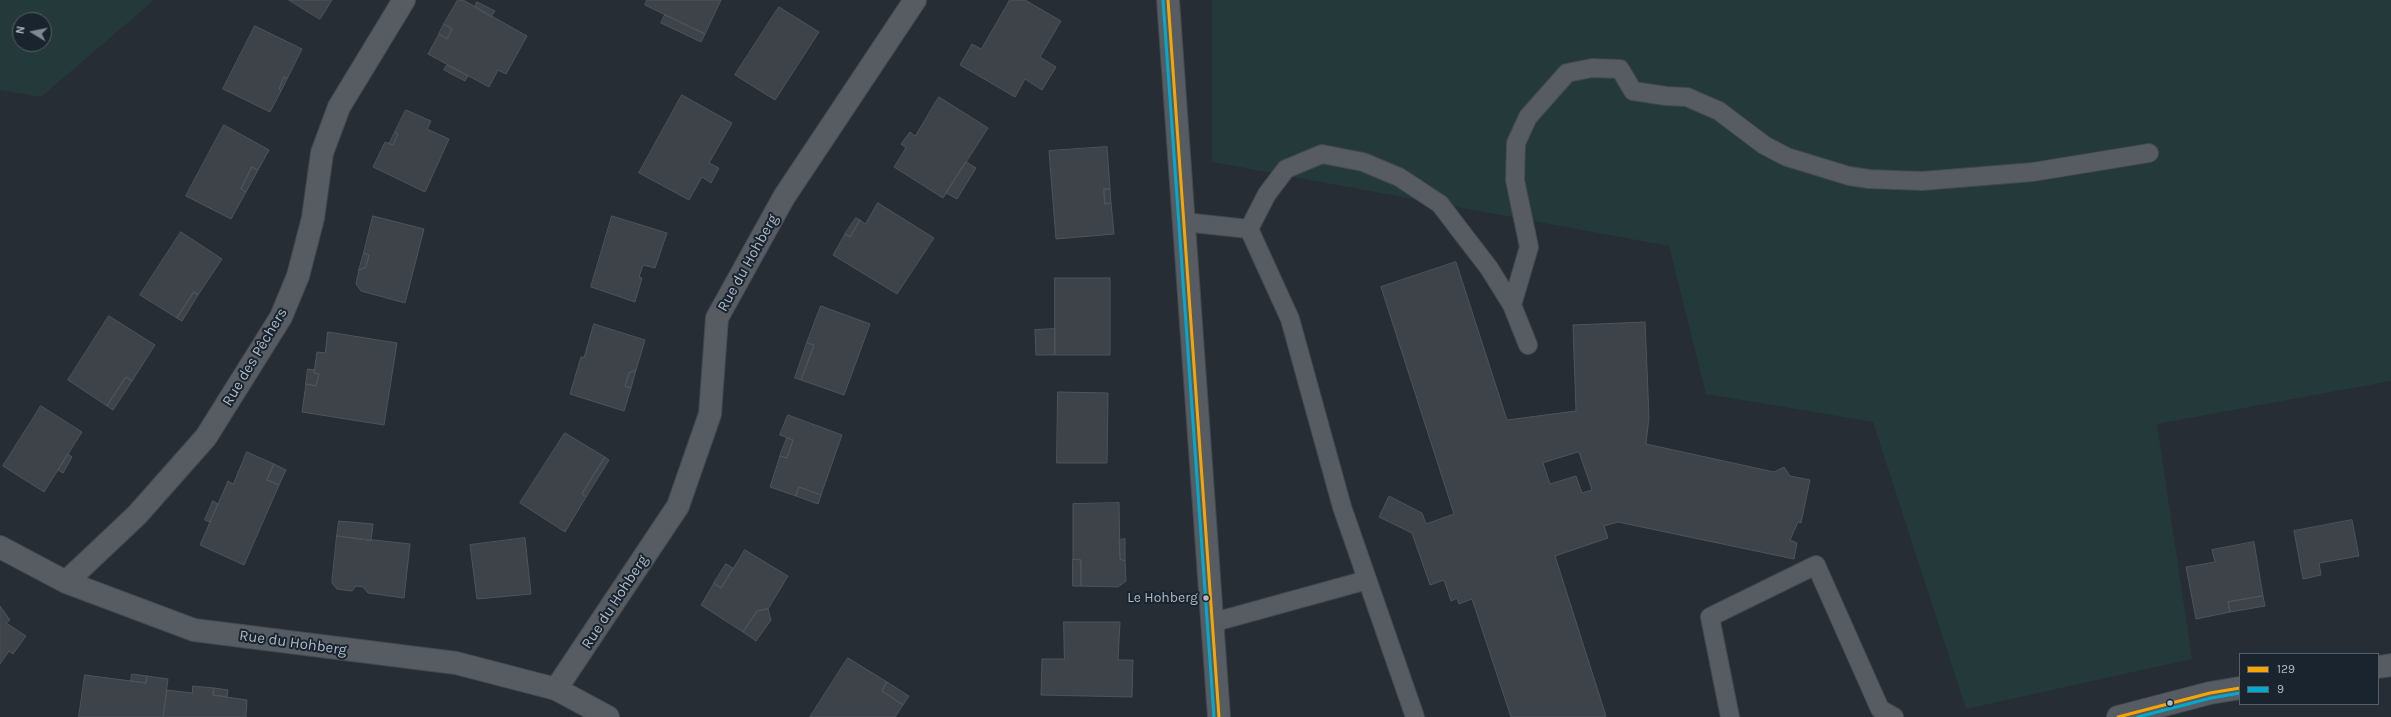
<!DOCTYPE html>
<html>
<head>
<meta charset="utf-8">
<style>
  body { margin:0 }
  #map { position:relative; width:2391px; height:717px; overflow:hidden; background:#262d34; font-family:Karla,sans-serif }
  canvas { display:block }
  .legend { position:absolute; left:2239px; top:653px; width:140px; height:52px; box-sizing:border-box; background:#19242f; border:1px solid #55606c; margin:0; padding:5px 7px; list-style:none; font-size:12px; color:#aebac7 }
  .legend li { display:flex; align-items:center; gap:8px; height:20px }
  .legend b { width:20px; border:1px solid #55606c }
  .north { position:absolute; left:12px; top:12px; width:40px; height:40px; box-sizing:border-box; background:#19242f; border:1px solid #55606c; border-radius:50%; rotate:280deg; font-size:11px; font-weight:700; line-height:16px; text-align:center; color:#aebac7 }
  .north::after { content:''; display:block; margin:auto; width:14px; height:18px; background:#7e8994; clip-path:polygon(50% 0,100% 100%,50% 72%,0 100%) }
</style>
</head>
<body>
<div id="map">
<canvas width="2391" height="717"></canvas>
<ul class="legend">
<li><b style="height:5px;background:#f7a600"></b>129</li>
<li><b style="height:5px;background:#00a9ce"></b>9</li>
</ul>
<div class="north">N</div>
</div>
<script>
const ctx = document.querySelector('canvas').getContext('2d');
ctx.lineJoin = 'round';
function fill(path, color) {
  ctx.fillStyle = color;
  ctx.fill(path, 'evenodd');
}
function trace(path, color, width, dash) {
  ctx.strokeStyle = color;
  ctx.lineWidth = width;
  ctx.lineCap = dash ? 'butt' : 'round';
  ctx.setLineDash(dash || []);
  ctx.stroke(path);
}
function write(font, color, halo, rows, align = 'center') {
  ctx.font = font + ' Karla,sans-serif';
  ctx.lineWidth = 4;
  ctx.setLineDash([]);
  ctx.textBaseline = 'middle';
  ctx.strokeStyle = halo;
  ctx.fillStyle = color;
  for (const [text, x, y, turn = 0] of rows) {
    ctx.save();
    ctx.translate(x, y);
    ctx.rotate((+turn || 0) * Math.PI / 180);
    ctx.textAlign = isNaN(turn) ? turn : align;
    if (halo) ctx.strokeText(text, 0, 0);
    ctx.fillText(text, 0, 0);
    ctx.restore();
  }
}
const green = new Path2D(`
  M 0,0 L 154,0 L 41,97 L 0,90 ZM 20,20 L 44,20 L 44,44 L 20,44 Z
  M 1212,0 L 2391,0 L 2391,381 L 2157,424 L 2192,659 L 1966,709 L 1873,422 L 1706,394 L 1669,246 L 1212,162 Z`);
const building = new Path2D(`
  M 289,0 L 332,0 L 320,19 Z
  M 458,0 L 463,0 L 527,36 L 506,74 L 498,70 L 489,87 L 428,54 L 439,34 L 447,39 L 452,29 L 444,24 Z
  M 647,0 L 721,0 L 705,34 L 645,5 Z
  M 1010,0 L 1025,0 L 1061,21 L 1040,57 L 1056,67 L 1042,90 L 1025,79 L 1015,97 L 960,65 L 972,44 L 981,49 Z
  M 477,2 L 495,11 L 491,17 L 475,7 Z
  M 779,7 L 819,32 L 775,100 L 735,75 Z
  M 665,15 L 705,34 L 701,42 L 661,23 Z
  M 444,24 L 452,29 L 447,39 L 439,34 Z
  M 255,26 L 302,49 L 287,79 L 284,77 L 279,89 L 281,91 L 270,112 L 223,89 Z
  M 447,65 L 468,76 L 465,81 L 444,70 Z
  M 284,77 L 287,79 L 281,91 L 279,89 Z
  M 682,95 L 732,123 L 709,163 L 719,168 L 711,183 L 702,177 L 689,200 L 639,173 Z
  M 939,97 L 988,128 L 943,198 L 894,167 L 906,148 L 901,144 L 910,132 L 915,136 Z
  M 406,110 L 431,121 L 427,129 L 449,139 L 425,192 L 373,167 L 385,142 L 393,145 L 398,134 L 395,132 Z
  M 224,125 L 269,150 L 258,170 L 252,167 L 241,189 L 246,192 L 231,219 L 186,196 Z
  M 395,132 L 398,134 L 393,145 L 389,144 Z
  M 1107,147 L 1110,189 L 1104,189 L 1105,204 L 1111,203 L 1114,234 L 1056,239 L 1049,151 Z
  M 966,162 L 976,168 L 957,199 L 946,193 Z
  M 252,167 L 258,170 L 246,192 L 241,189 Z
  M 1104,189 L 1110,189 L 1111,203 L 1105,204 Z
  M 878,203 L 934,238 L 897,294 L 833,255 L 845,234 L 850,237 L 860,220 L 865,224 Z
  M 373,216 L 424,229 L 405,303 L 361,291 L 356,284 L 359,270 L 366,267 L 369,255 L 364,253 Z
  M 612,216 L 667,233 L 655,268 L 643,265 L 639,277 L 642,278 L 635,302 L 591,287 Z
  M 856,218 L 860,220 L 850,237 L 845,234 Z
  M 181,232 L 222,259 L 198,295 L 194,292 L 177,318 L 140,295 Z
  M 364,253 L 369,255 L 366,267 L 359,270 Z
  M 1456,262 L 1507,420 L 1576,411 L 1573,325 L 1645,322 L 1649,417 L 1646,444 L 1774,472 L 1784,467 L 1790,476 L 1810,480 L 1801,523 L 1798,522 L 1790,540 L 1797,543 L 1794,559 L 1618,522 L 1604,526 L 1608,538 L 1555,556 L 1606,716 L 1603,717 L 1511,717 L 1472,599 L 1459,604 L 1457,598 L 1451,601 L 1444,580 L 1430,585 L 1412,533 L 1379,517 L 1389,496 L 1422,513 L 1426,524 L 1454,514 L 1381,287 ZM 1579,452 L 1592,490 L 1582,493 L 1576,476 L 1550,484 L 1543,463 Z
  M 1055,278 L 1110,278 L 1110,355 L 1055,355 Z
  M 194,292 L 198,295 L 182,321 L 177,318 Z
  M 821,306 L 870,324 L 844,395 L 801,380 L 814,345 L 807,343 Z
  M 109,316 L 155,345 L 132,381 L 126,377 L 107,406 L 68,380 Z
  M 594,324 L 645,340 L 636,370 L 629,373 L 625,386 L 631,388 L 624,411 L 570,394 L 581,357 L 584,357 Z
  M 1055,329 L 1055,355 L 1036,355 L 1035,330 Z
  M 328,332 L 397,343 L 384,425 L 302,412 L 306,384 L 316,386 L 319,374 L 314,373 L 317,352 L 325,353 Z
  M 807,343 L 814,345 L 801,380 L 795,378 Z
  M 308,369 L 314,370 L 314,373 L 319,374 L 316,386 L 306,384 Z
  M 636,370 L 631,388 L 625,386 L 629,373 Z
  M 126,377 L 132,381 L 113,410 L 107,406 Z
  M 1058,392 L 1108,393 L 1107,463 L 1057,463 Z
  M 41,406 L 82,432 L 44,492 L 3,466 Z
  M 788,415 L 842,435 L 821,495 L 799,487 L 796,496 L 770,487 L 780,456 L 787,458 L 793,440 L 780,435 Z
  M 565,433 L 605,457 L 582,494 L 586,497 L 565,532 L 520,503 Z
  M 787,438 L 793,440 L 787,458 L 780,456 Z
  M 247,452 L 274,464 L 267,480 L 279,485 L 244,565 L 200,545 L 228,481 L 233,484 Z
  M 68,454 L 72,457 L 63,473 L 58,470 Z
  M 605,457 L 609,460 L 586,497 L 582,494 Z
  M 274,464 L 286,470 L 279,485 L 267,480 Z
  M 799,487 L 821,495 L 818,504 L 796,496 Z
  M 213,501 L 218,504 L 210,522 L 205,520 Z
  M 1119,503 L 1120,559 L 1125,561 L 1126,581 L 1118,587 L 1081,586 L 1081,560 L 1073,559 L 1073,504 Z
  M 2352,520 L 2359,556 L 2319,563 L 2321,575 L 2303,579 L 2294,531 Z
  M 339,521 L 373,524 L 371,541 L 337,536 Z
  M 337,536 L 410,544 L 404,598 L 368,593 L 363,587 L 356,586 L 352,591 L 337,589 L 332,583 Z
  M 525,538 L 531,594 L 477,599 L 470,545 Z
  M 1125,539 L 1125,561 L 1120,559 L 1119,540 Z
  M 2254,542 L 2263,596 L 2228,602 L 2230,612 L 2196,619 L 2186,567 L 2215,562 L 2212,550 Z
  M 745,550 L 788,576 L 768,609 L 757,611 L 743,632 L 701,605 L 714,583 L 721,588 Z
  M 1073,559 L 1081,560 L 1081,586 L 1073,586 Z
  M 726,564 L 733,568 L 721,588 L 714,583 Z
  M 2263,596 L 2265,606 L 2230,612 L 2228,602 Z
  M 0,606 L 10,620 L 6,623 L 26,636 L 13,654 L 9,651 L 0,664 Z
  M 768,609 L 771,620 L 756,641 L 743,632 L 757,611 Z
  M 1064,622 L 1120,622 L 1118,660 L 1133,660 L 1132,697 L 1041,695 L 1042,659 L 1064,659 Z
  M 848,658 L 887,682 L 882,691 L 903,705 L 895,717 L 810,717 Z
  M 132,674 L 147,676 L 146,683 L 131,681 Z
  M 85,675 L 146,683 L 147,676 L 168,679 L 163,717 L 79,717 Z
  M 887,682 L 909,696 L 903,705 L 882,691 Z
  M 193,686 L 214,688 L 213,695 L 247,700 L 246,717 L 163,717 L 167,690 L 192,693 Z
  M 214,688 L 228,690 L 227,697 L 213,695 Z`);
const service = new Path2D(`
  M 1184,222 L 1249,229 L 1290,319 L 1342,507 L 1415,717
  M 1249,229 L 1267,194 L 1286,169 L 1322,154 L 1363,162 L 1399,177 L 1440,204 L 1459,229 L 1489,268 L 1512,305 L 1528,345
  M 1512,305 L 1529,247 L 1515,180 L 1516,143 L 1528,117 L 1567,73 L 1592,68 L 1620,69 L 1633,91 L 1666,96 L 1687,97 L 1719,111 L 1764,145 L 1787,157 L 1849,176 L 1869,179 L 1922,181 L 2033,172 L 2149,153
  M 1211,623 L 1367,580
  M 1730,717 L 1710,617 L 1816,565 L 1880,709 L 1894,717`);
const minor = new Path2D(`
  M 0,547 L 66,582 L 194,630 L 456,663 L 556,689 L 608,717
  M 66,582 L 137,515 L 206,437 L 281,317 L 298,276 L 313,218 L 322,153 L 339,107 L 404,0
  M 556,689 L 678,506 L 710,414 L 717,318 L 784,197 L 915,0`);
const tertiary = new Path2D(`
  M 1168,0 L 1219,717
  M 2378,667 L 2391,665
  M 2118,717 L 2210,693 L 2240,688`);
const bus1 = new Path2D(`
  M 1168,0 L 1219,717
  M 2118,717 L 2210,693 L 2240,688`);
const bus2 = new Path2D(`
  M 1163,0 L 1214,717
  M 2138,717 L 2211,698 L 2240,693`);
const markers = [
  [1206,598,3.5,"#aebac7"],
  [2170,703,3.5,"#aebac7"]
];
const busNames = [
  ["Le Hohberg",1198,598]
];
const streetNames = [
  ["Rue du Hohberg",748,263,-61],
  ["Rue des Pêchers",255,357,-59],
  ["Rue du Hohberg",615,602,-57],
  ["Rue du Hohberg",293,643,8]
];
fill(green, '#23393a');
fill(building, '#3d4349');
trace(building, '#4d545c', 1);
trace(service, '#44494f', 20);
trace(minor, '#44494f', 24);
trace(tertiary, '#44494f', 24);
trace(service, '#565c62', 18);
trace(minor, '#565c62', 22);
trace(tertiary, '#565c62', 22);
trace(bus1, '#f7a600', 3);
trace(bus2, '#00a9ce', 3);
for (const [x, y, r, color] of markers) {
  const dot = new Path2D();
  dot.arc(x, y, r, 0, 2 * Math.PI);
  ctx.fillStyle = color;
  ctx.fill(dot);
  trace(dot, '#19242f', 1.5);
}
write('14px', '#aebac7', '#19242f', busNames, 'right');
write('15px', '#aebac7', '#19242f', streetNames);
</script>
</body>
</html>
